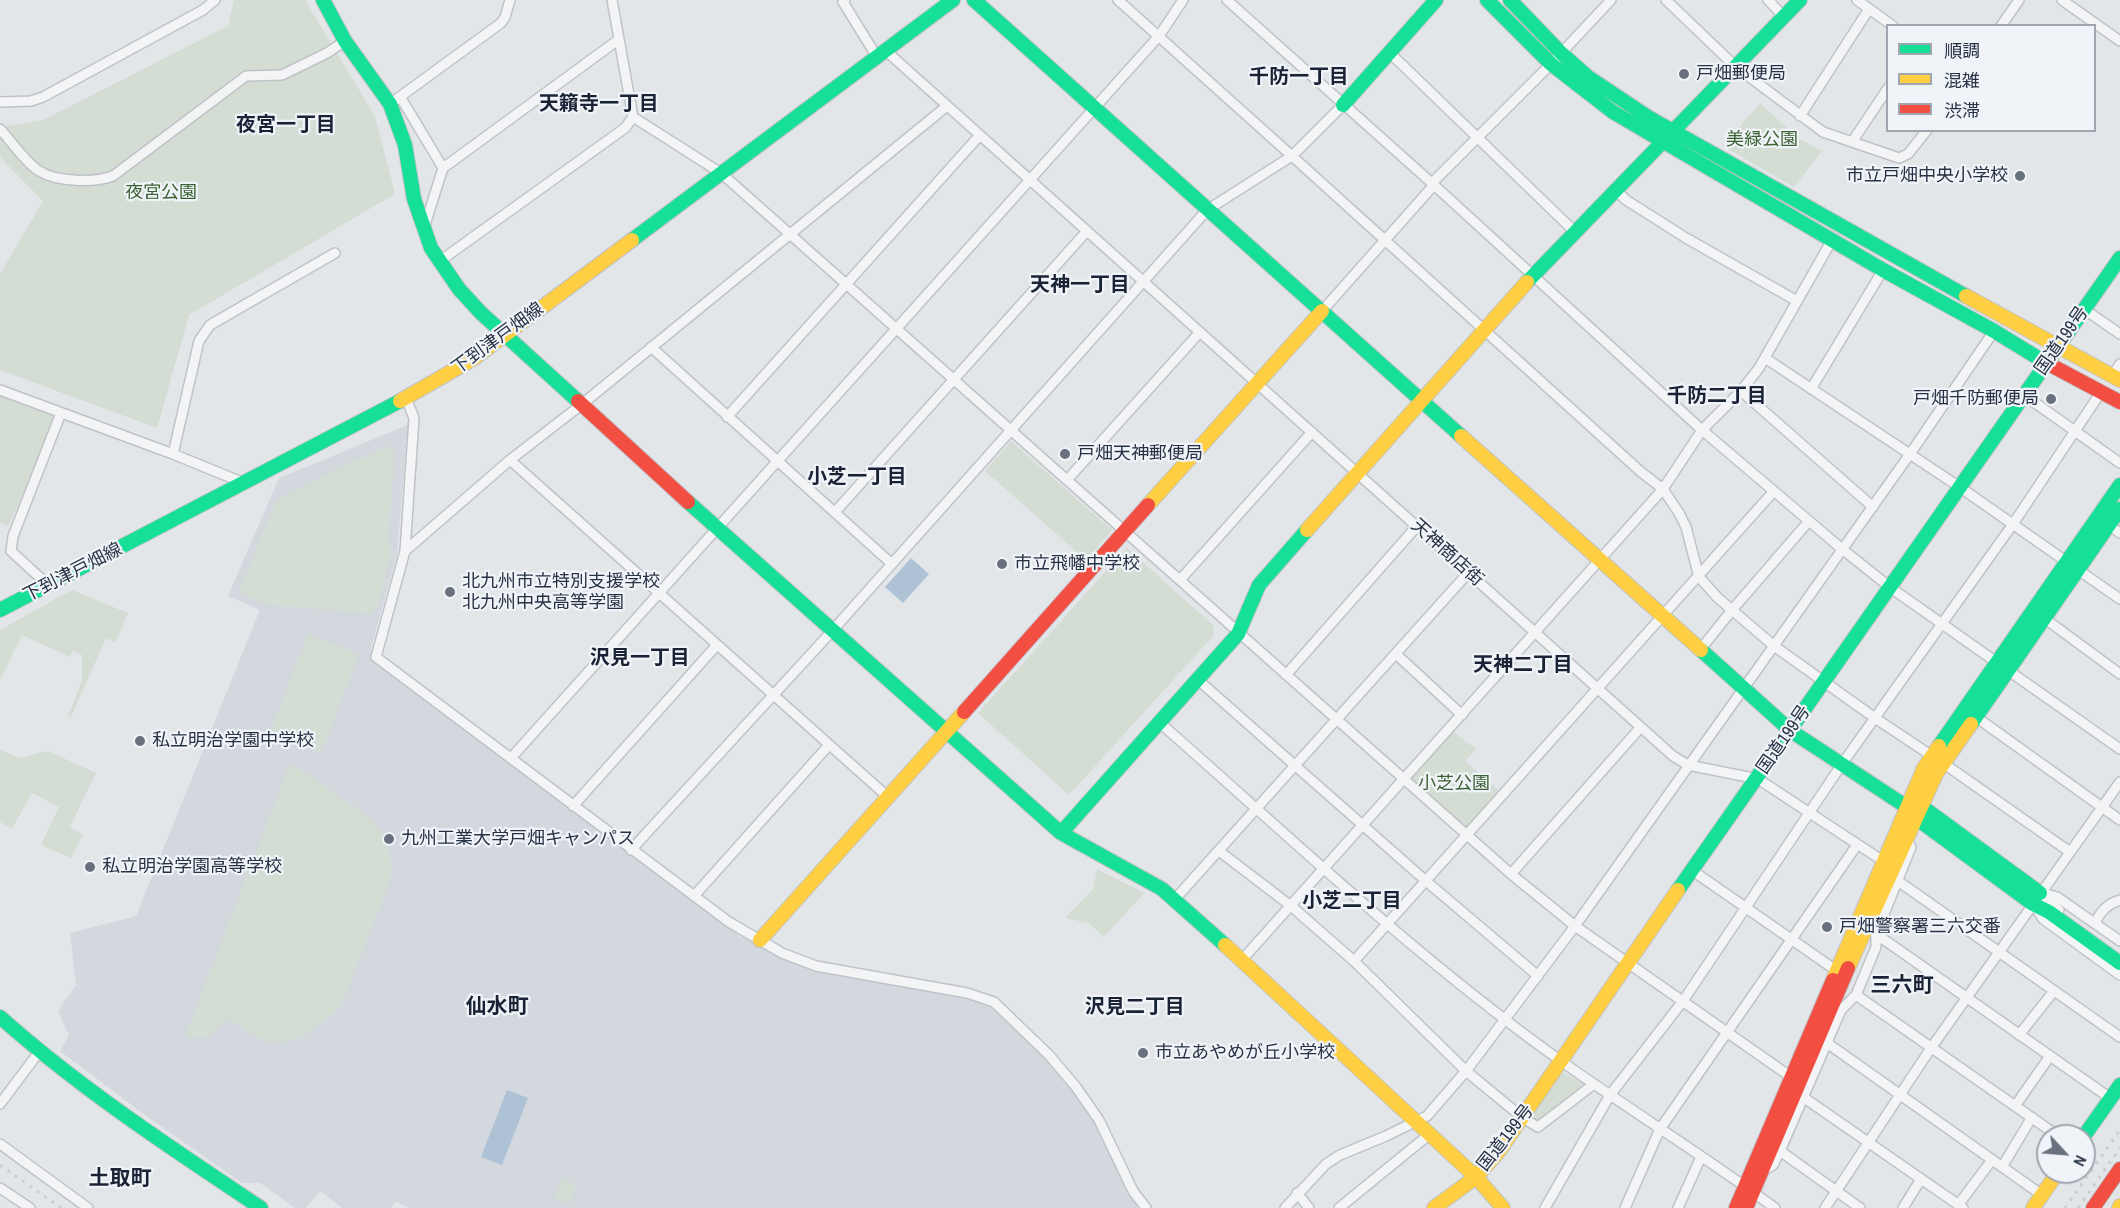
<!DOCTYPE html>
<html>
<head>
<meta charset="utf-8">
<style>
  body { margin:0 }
  #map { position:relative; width:2120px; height:1208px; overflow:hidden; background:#e3e6e9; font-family:"Archivo Narrow","Noto Sans JP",sans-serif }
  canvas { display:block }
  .legend { position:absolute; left:1886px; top:24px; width:210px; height:108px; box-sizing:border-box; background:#f0f4f8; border:2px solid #a0a6b0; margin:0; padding:8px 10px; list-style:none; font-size:18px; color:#273244 }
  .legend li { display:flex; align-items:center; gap:12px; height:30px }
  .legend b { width:30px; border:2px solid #a0a6b0 }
  .north { position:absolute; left:2036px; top:1124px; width:60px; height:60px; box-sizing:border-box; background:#f0f4f8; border:2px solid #a0a6b0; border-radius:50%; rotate:116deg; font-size:16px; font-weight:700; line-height:24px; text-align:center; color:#273244 }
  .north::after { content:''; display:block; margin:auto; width:21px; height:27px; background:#69717e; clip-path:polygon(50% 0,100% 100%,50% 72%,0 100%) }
</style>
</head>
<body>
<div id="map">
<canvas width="2120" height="1208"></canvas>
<ul class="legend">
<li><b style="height:8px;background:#16e098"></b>順調</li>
<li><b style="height:8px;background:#ffcf43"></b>混雑</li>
<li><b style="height:8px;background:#f24e42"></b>渋滞</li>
</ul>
<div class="north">N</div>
</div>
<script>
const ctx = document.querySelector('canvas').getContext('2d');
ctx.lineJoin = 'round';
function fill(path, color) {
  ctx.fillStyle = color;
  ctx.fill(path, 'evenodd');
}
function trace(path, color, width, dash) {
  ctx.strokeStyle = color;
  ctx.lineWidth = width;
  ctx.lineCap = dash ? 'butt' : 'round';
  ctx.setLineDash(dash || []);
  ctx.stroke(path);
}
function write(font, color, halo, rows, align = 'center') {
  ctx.font = font + ' "Archivo Narrow","Noto Sans JP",sans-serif';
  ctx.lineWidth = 4.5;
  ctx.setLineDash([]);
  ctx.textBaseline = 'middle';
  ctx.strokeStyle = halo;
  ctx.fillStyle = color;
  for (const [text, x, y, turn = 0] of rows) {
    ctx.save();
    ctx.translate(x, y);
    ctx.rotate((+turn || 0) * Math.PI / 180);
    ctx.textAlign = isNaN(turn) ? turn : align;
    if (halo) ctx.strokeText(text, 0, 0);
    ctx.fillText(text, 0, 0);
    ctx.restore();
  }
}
const built = new Path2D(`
  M 408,425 L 397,555 L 370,651 L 378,665 L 739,936 L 807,966 L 948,994 L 997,1008 L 1054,1065 L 1099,1129 L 1141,1208 L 411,1208 L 395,1202 L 391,1208 L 342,1208 L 320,1191 L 306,1208 L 295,1208 L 260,1183 L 242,1183 L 145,1115 L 60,1051 L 69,1035 L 58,1011 L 76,985 L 70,933 L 136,916 L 260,610 L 228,596 L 279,478 Z`);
const green = new Path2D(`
  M 234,0 L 305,0 L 375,116 L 395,194 L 189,315 L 157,428 L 0,370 L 0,274 L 43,201 L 0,157 L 0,127 L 43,120 L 228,26 Z
  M 1760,103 L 1798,138 L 1822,151 L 1794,187 L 1723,146 Z
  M 0,396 L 59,418 L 8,526 L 0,523 Z
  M 1011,441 L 1112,530 L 1086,560 L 985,471 Z
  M 387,446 L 395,453 L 388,537 L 391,552 L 378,605 L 371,614 L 262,604 L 239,592 L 276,501 L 354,460 L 364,458 Z
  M 1127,548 L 1214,626 L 1214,635 L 1069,795 L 978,713 Z
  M 72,590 L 128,613 L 115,643 L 106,638 L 71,717 L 68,716 L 82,680 L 82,655 L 73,651 L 70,657 L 22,635 L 0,680 L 0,630 Z
  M 308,634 L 359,654 L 321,753 L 270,733 Z
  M 1452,731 L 1476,749 L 1465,761 L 1500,792 L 1467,827 L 1411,779 Z
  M 0,750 L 20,758 L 48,751 L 96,773 L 70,827 L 83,835 L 71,858 L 41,845 L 59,807 L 32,793 L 12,829 L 0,822 Z
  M 290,763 L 368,816 L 388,839 L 392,869 L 387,889 L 341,1006 L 324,1022 L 303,1036 L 282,1044 L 264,1041 L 249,1033 L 228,1018 L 208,1037 L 185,1037 Z
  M 1097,869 L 1144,893 L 1104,937 L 1088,923 L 1065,918 L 1093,889 Z
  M 1562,1072 L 1584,1084 L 1539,1122 L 1530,1118 Z
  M 562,1179 L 576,1185 L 569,1204 L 555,1199 Z`);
const water = new Path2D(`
  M 911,558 L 929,574 L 903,603 L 885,587 Z
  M 507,1090 L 528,1098 L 502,1165 L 481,1157 Z`);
const street = new Path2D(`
  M 612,0 L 633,117 L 721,173 L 1511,874 L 1575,926 L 1791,1077
  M 845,0 L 843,2 L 877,57
  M 1118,0 L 1292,156 L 1641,472 L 1663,489 L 1679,513 L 1686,527 L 1699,577 L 1718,598 L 1774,646 L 1875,718 L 1932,756
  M 1227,0 L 1434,185 L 1702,430 L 1842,549 L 1891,588 L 2120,749
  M 1666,0 L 1736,67 L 1823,132 L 1899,158 L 1908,154 L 1927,130
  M 1768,0 L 1784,17
  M 1857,0 L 1893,26
  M 2062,0 L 2120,41
  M 2001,26 L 2019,0
  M 885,50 L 1673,756 L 1688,765 L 1758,779 L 1883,861
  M 1390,53 L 1575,232
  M 401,98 L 443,168
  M 0,102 L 31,101 L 43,97 L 203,10 L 215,0
  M 390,104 L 501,23 L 505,17 L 510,0
  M 1800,116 L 1869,9
  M 0,129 C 11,141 26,163 39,171 C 57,182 94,183 113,176 L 246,76 L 282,75 L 327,53 L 345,41
  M 1852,142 L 1888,88
  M 1432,183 L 1551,64 L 1611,0
  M 1617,191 L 1626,200 L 1686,238 L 1797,301
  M 424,228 L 443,168 L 618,40
  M 440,261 L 625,128 L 633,117
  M 2084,309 L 2120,334
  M 1322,311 L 1434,185
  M 651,347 L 892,564
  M 1765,358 L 1961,488 L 2120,599
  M 2112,376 L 2120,364
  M 1811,389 L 1883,270
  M 0,390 L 173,454 L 244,483
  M 1741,391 L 1873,507
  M 2024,395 L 2120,463
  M 406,398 L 414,418 L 405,551 L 376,657 L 729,922 L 782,953 L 816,966 L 967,993 L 994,1002 L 1049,1055 L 1076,1087 L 1099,1120 L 1133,1191 L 1146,1208
  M 727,417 L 980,135
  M 173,454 L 199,341 L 210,325 L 335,253
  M 510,460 L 888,797
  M 1067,480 L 1200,332
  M 835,512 L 1087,231
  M 2109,525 L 2120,533
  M 405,551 L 510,460 L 581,405 L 947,106
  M 1180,580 L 1312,432
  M 48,585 L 11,551 L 13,536 L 61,413
  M 2044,618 L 2120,674
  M 1700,650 L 1732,610 L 1809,521
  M 1396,654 L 1462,715
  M 1286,675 L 1417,526
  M 1197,679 L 1426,881 L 1538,976
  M 1976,717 L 2120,820
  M 1159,722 C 1274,823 1385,928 1507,1021 C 1593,1088 1687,1143 1775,1208
  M 511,758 L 1159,36 L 1183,0
  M 1943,763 L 2070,852
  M 573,806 L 716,646
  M 631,850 L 833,630 L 1207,210 L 1292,156 L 1343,105
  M 1219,851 L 1291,906 L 1354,961 L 1466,1071 L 1523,1118 L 1538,1127 L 1594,1084
  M 1693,871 L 1837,971
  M 1511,874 L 1640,728
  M 1898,881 L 2120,1037
  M 2040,893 L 2059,910
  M 2043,893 L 2057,897 L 2120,941
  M 694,896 L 829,745
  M 1175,899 L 1469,572
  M 2036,908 L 2043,919 L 2120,975
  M 2095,923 C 2101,911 2107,904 2120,900
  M 1876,934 L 2110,1098
  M 1241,961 L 1663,489 L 1702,430 L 1741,391 L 1759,368 L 1832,240
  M 1354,961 L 1774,491
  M 1856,995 L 2058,1136
  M 2019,1035 L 2054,991
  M 1827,1043 L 2042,1195
  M 1803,1097 L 1963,1208
  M 0,1104 L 39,1052
  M 2015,1106 L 2050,1056
  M 0,1144 L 88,1208
  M 1780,1151 L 1860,1208
  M 2002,1167 L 2032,1117
  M 1761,1172 L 1773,1165 L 1780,1151 L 1841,1010 L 1856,995 L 1876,947 L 1876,934 L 1911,847 L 1906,839
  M 0,1188 L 30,1208
  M 1297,1193 L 1309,1208
  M 1958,1205 L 1992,1160
  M 1285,1208 L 1326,1164 L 1340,1155 L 1386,1136 L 1427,1116 L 1466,1071 L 1575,926 L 1910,454 L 1994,331
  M 1339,1208 L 1431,1133
  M 1545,1208 L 1610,1095 L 1683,1001 L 1842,764 L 2013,524 L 2101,392
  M 1625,1208 L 1660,1129 L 1857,845
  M 1678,1208 L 1701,1157
  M 1825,1208 L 1931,1048 L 2120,782
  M 1903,1208 L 1921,1179`);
const fast = new Path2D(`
  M 323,0 L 345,41 L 390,104 L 405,145 L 414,199 L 431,248 L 459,289 L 481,313 L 578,401
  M 974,0 L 1461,436
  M 1487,0 L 1551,64 L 1613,112 L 1883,270 L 1994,331 L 2043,361
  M 1510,0 L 1561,53 L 1588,77 L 1648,117 L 1966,296
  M 1343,105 L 1436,0
  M 632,240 L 953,0
  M 1527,282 L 1800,0
  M 688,502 L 1061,833 L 1162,889 L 1225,945
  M 0,610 L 400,401
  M 1701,650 L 1791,731 L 1907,807 L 1916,818 L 2033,904
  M 1971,724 L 2120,509
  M 1939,746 L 2120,485
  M 1915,806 L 1921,806 L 2040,893
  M 1061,833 L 1238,634 L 1259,585 L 1307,530
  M 1678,890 L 2120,258
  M 2033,904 L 2049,912 L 2120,963
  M 0,1017 C 81,1089 171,1148 261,1208
  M 2084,1136 L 2120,1085`);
const slow = new Path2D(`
  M 1966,296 L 2120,380
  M 400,401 L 473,359 L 632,240
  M 1461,436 L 1701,650
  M 1148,505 L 1322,311
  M 1307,530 L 1527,282
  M 760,940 L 964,712
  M 1225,945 L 1476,1177 L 1503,1208
  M 1848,968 L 1936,774 L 1971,724
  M 1833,980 L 1924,768 L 1939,746
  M 1434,1208 L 1476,1177 L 1499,1151 L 1678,890
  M 2033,1208 L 2058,1172
  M 2119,1208 L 2120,1206`);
const jam = new Path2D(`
  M 2043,361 L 2120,402
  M 578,401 L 688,502
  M 964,712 L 1148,505
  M 1736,1208 L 1833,980
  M 1746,1208 L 1848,968
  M 2093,1208 L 2120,1169`);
const rail = new Path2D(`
  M 0,1165 L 61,1208
  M 2065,1208 L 2120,1130
  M 2078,1208 L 2120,1148`);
const markers = [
  [1684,74,6,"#69717e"],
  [2020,176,6,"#69717e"],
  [2051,399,6,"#69717e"],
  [1065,454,6,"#69717e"],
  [1002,564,6,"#69717e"],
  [450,592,6,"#69717e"],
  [140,741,6,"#69717e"],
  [389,839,6,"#69717e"],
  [90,867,6,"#69717e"],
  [1827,927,6,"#69717e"],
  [1143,1053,6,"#69717e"]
];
const poiNames = [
  ["戸畑郵便局",1696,74],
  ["市立戸畑中央小学校",2008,176,"right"],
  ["戸畑千防郵便局",2039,399,"right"],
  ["戸畑天神郵便局",1077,454],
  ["市立飛幡中学校",1014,564],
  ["北九州市立特別支援学校",462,582],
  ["北九州中央高等学園",462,603],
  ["私立明治学園中学校",152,741],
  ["九州工業大学戸畑キャンパス",401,839],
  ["私立明治学園高等学校",102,867],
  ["戸畑警察署三六交番",1839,927],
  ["市立あやめが丘小学校",1155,1053]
];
const parkNames = [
  ["美緑公園",1762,140],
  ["夜宮公園",161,193],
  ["小芝公園",1454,784]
];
const streetNames = [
  ["下到津戸畑線",498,339,-36],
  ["国道199号",2062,341,-55],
  ["天神商店街",1447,553,42],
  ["下到津戸畑線",73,573,-27],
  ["国道199号",1784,740,-55],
  ["国道199号",1506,1138,-52]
];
const neighbourhoodNames = [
  ["千防一丁目",1299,78],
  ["天籟寺一丁目",599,105],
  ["夜宮一丁目",286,126],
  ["天神一丁目",1080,286],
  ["千防二丁目",1717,397],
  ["小芝一丁目",857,478],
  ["沢見一丁目",640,659],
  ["天神二丁目",1523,666],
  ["小芝二丁目",1352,902],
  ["沢見二丁目",1135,1008]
];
const quarterNames = [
  ["三六町",1902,986],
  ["仙水町",497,1007],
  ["土取町",120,1179]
];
fill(built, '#d3d7de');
fill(green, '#d3ddd3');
fill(water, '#aec2d6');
trace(street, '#c0c2c7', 12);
trace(fast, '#c0c2c7', 16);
trace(slow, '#c0c2c7', 16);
trace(jam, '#c0c2c7', 16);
trace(street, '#f3f4f5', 9);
trace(fast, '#16e098', 14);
trace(slow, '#ffcf43', 14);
trace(jam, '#f24e42', 14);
trace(rail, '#cbcdd0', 3, [3, 6]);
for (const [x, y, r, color] of markers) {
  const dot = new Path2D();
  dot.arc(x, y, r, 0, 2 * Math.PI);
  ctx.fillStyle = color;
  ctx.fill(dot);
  trace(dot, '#f0f4f8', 2);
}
write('18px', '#273244', '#f0f4f8', poiNames, 'left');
write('18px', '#3c6133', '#f0f4f8', parkNames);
write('18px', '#273244', '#f0f4f8', streetNames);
write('bold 20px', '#192335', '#f0f4f8', neighbourhoodNames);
write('bold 21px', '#192335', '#f0f4f8', quarterNames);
</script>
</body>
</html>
